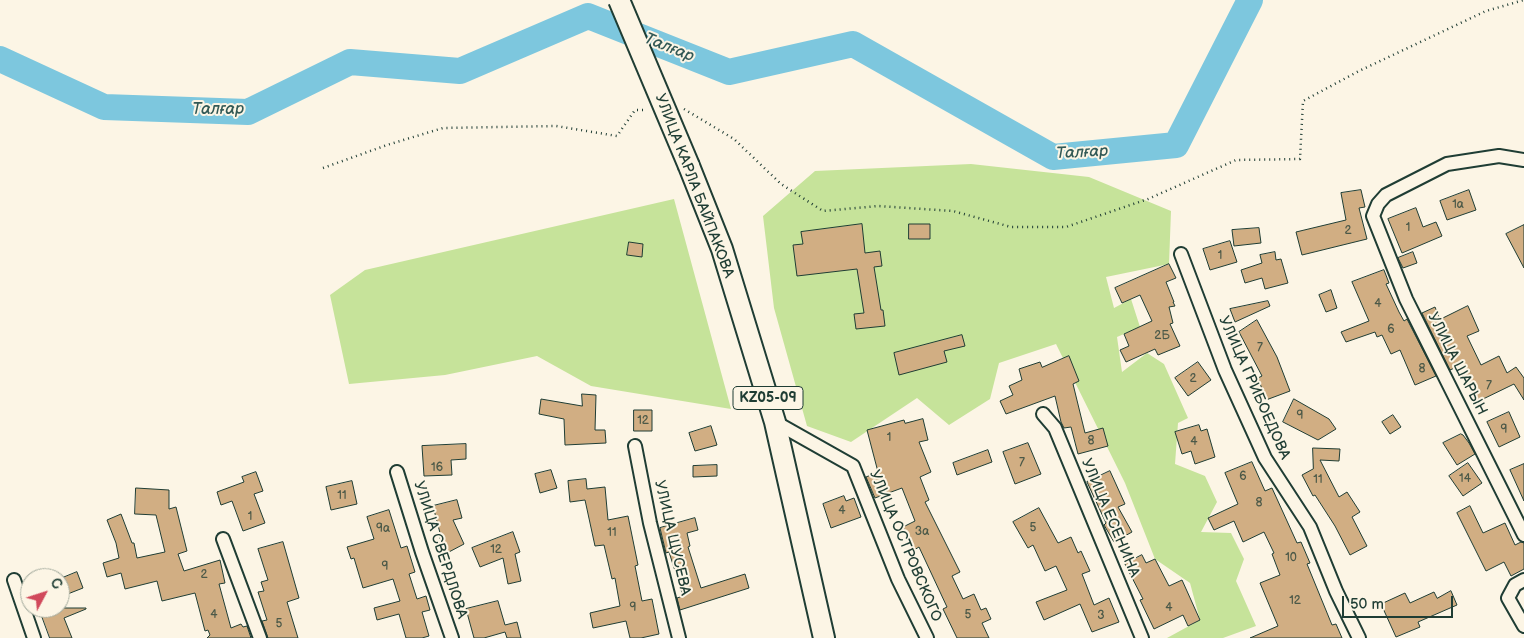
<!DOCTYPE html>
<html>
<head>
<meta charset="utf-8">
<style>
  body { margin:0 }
  #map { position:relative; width:1524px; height:638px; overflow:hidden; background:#fcf5e5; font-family:"Balsamiq Sans",sans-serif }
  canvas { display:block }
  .north { position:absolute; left:20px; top:568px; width:50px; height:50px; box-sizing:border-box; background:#fcf5e5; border:1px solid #a4ab9e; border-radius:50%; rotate:50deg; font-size:14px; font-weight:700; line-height:20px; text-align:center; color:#1f3d34 }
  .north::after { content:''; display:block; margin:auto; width:18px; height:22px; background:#d1495b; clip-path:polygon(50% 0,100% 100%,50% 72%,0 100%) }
  .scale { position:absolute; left:1342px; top:596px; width:111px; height:22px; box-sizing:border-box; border:2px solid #1f3d34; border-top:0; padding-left:6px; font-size:15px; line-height:18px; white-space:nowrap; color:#1f3d34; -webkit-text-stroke:4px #fcf5e5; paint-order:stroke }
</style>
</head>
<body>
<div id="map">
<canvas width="1524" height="638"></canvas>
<div class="north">С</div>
<div class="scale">50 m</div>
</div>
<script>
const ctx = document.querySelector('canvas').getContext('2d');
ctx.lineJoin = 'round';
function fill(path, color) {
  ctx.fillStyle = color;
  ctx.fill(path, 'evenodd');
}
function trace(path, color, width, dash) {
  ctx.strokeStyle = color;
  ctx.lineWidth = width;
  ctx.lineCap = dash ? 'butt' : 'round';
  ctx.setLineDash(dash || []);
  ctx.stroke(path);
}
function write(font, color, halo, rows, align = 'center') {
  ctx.font = font + ' "Balsamiq Sans",sans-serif';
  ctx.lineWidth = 4;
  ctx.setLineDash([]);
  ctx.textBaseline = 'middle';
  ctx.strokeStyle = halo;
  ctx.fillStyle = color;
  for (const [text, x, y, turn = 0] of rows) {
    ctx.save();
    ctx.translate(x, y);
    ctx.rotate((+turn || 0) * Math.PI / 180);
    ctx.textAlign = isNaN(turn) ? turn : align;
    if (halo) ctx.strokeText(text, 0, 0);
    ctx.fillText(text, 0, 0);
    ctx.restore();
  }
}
const green = new Path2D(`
  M 971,164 L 1089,177 L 1171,211 L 1169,264 L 1106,277 L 1114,308 L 1131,299 L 1140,327 L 1117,337 L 1122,372 L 1147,353 L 1164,364 L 1188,418 L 1178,423 L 1175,464 L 1205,476 L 1217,502 L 1201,532 L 1231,533 L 1244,559 L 1236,581 L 1256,626 L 1223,638 L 1167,638 L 1200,620 L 1190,583 L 1155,559 L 1125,483 L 1056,344 L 999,363 L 990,399 L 949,425 L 917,398 L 851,442 L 807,426 L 774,308 L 763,216 L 815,171 Z
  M 674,199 L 731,409 L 591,386 L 537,356 L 445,375 L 349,384 L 330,295 L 365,270 Z`);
const river = new Path2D(`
  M 0,59 L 104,107 L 248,112 L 350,62 L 460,71 L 588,16 L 729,72 L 853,44 L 1053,157 L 1176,145 L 1250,0`);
const building = new Path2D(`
  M 1361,190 L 1365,207 L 1359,208 L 1367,239 L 1302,255 L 1296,232 L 1346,220 L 1341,193 Z
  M 1469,190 L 1476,210 L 1447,220 L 1440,201 Z
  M 1416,208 L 1423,227 L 1436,222 L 1442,236 L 1402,253 L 1388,219 Z
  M 862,224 L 865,253 L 880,251 L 882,266 L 874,267 L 881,310 L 883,310 L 885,326 L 856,329 L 854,314 L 864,313 L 857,269 L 797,276 L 793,245 L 803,244 L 801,232 Z
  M 909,224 L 930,224 L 930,239 L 909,239 Z
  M 1524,225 L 1524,268 L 1506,234 Z
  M 1259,228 L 1261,243 L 1234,246 L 1232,230 Z
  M 1230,241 L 1237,262 L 1210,270 L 1203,249 Z
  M 629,242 L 643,244 L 642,257 L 627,255 Z
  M 1275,252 L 1276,260 L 1281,259 L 1288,283 L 1265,289 L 1262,278 L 1245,283 L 1241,270 L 1262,263 L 1260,255 Z
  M 1413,252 L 1417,263 L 1403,268 L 1398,258 Z
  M 1169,264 L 1176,278 L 1166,282 L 1174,302 L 1173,302 L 1175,306 L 1169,307 L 1173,323 L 1170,324 L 1180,346 L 1158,355 L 1155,349 L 1126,362 L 1120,350 L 1129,346 L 1124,334 L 1152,321 L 1140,295 L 1122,303 L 1115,288 Z
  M 1384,270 L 1389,283 L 1386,284 L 1399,312 L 1404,321 L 1407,319 L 1436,376 L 1415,385 L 1400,350 L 1391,354 L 1382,335 L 1377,337 L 1375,332 L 1346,342 L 1341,332 L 1369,321 L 1352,282 Z
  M 1331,290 L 1337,308 L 1326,312 L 1319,295 Z
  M 1268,301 L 1270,306 L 1235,322 L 1230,309 Z
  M 1468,306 L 1479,331 L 1467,336 L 1481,365 L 1499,356 L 1507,373 L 1516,367 L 1524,378 L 1524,400 L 1514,384 L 1479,401 L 1465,373 L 1463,374 L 1459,366 L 1450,370 L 1422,313 L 1435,307 L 1440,319 Z
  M 1257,320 L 1277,357 L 1290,391 L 1266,400 L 1258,378 L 1262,376 L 1239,332 Z
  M 962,335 L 965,346 L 944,351 L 947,362 L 899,375 L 894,353 Z
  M 1069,356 L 1079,381 L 1073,384 L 1085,433 L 1103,428 L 1108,446 L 1078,454 L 1071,427 L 1064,428 L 1061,422 L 1055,396 L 1006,414 L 1000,401 L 1013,395 L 1009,386 L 1022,380 L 1019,369 L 1040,362 L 1042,367 Z
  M 1198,362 L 1211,380 L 1188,396 L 1175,378 Z
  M 582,394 L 596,395 L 595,430 L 605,430 L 606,443 L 565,445 L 564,419 L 539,414 L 541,399 L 582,406 Z
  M 1294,399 L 1329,419 L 1336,429 L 1318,440 L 1283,422 Z
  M 634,410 L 652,410 L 652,431 L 634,431 Z
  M 1509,412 L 1520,437 L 1499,447 L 1487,422 Z
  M 1393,415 L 1401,427 L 1390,434 L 1382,422 Z
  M 923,419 L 928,440 L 919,442 L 931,472 L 920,477 L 929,500 L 925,502 L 960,572 L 952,576 L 963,599 L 974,594 L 981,610 L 986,608 L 991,619 L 982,623 L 989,638 L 957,638 L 943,609 L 947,607 L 919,547 L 914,550 L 903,527 L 915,521 L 902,488 L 875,498 L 866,477 L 878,472 L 867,430 L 904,420 L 905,423 Z
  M 1199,425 L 1201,431 L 1207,429 L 1215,457 L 1195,464 L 1191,451 L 1182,454 L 1175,432 Z
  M 711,426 L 717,445 L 695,451 L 689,433 Z
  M 1461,434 L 1463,435 L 1469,443 L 1475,454 L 1457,465 L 1443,443 Z
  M 1028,443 L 1041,474 L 1015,484 L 1003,452 Z
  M 466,444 L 466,459 L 451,460 L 452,475 L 424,476 L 422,446 Z
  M 1313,448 L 1340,449 L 1339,461 L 1320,460 L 1339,497 L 1347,492 L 1360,512 L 1352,517 L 1367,546 L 1350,555 L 1335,526 L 1315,495 L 1313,496 L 1302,475 L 1313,469 Z
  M 988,450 L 992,462 L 957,475 L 953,463 Z
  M 1252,462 L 1265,491 L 1272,488 L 1297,543 L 1301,542 L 1310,563 L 1307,564 L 1332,625 L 1336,624 L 1342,638 L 1250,638 L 1278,626 L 1260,583 L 1280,575 L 1272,554 L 1274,553 L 1264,532 L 1243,542 L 1234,521 L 1214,530 L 1208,518 L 1238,504 L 1225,473 Z
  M 1468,463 L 1482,483 L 1463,496 L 1449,476 Z
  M 1524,464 L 1524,501 L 1510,470 Z
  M 717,465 L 717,476 L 693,477 L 693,466 Z
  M 551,470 L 557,488 L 540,493 L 535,474 Z
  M 1110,471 L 1125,504 L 1118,507 L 1132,532 L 1114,542 L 1104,525 L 1106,523 L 1087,482 Z
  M 256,472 L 263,491 L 254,494 L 265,523 L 243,531 L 232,501 L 221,505 L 217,492 L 244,482 L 242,477 Z
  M 586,479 L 587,489 L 605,487 L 608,520 L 628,516 L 638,565 L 635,566 L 642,601 L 652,599 L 659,634 L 641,638 L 630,638 L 626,621 L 593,628 L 590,613 L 620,606 L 615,578 L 612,579 L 604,545 L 595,546 L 585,500 L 570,502 L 568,481 Z
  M 352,481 L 357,504 L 331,510 L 326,487 Z
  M 136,488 L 169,490 L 169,509 L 176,507 L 187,551 L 178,554 L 184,571 L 220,560 L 225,583 L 219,584 L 231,628 L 241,624 L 243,627 L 247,626 L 251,638 L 207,638 L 210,635 L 208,630 L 205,631 L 195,593 L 162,601 L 157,581 L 125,589 L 121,573 L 107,577 L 103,563 L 119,558 L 116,543 L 107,520 L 121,514 L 132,543 L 134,543 L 137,558 L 165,552 L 156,515 L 135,514 Z
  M 844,496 L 846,501 L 854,498 L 861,517 L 831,528 L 823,504 Z
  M 457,500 L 462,518 L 453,520 L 464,544 L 447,553 L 438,534 L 440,533 L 433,506 Z
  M 1470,506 L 1483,533 L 1505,523 L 1515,545 L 1521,542 L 1524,543 L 1524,569 L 1511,576 L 1504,562 L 1486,571 L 1457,513 Z
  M 1039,508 L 1058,543 L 1071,537 L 1078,553 L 1081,551 L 1090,571 L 1082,574 L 1094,605 L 1109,598 L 1119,622 L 1092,632 L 1080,604 L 1044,620 L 1036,602 L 1067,590 L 1056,566 L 1045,571 L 1033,545 L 1028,548 L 1013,522 Z
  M 389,510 L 401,548 L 407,546 L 415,572 L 409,574 L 417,599 L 426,596 L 430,610 L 422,612 L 429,636 L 422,638 L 406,638 L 399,614 L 377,620 L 374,608 L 400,601 L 393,579 L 363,588 L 354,558 L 351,559 L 347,547 L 374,539 L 367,517 Z
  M 695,518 L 698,530 L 687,533 L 690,546 L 688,547 L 701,588 L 745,574 L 749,588 L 680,610 L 677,598 L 683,596 L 669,552 L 666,553 L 660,528 Z
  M 513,532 L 520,552 L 515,554 L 521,581 L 508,584 L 503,558 L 480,567 L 472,548 Z
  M 283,542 L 299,598 L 287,602 L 298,638 L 268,638 L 262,621 L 267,620 L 258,592 L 264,591 L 261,582 L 268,580 L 258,549 Z
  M 1142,555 L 1146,563 L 1155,559 L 1169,586 L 1182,580 L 1200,620 L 1188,626 L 1183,615 L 1154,629 L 1140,600 L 1143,599 L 1125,564 Z
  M 77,572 L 83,588 L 60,597 L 60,579 Z
  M 1451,591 L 1457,605 L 1418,622 L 1420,627 L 1396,637 L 1381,604 L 1405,593 L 1410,603 L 1434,592 L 1437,598 Z
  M 498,601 L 505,625 L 517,622 L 521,638 L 507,638 L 505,632 L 484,638 L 474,638 L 466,609 Z
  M 39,608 L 86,608 L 86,609 L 64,618 L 72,638 L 50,638 Z`);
const path = new Path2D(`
  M 684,109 L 734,139 L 781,184 L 823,211 L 878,206 L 953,211 L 1011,227 L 1066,227 L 1148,199 L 1236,160 L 1300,159 L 1303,101 L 1359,71 L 1486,11 L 1524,0
  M 323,168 L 387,145 L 443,128 L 556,126 L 617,136 L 635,110 L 646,110`);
const minor = new Path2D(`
  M 1524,160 L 1499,156 L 1447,164 L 1386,195 L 1378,204 L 1373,216 L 1406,299 L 1524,535
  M 1181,254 L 1225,370 L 1265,458 L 1310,527 L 1336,591 L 1359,638
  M 1043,414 L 1055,428 L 1142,638
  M 775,422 L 853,466 L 898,579 L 927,638
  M 635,446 L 650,523 L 679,638
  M 397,472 L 422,552 L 452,638
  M 223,539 L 260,638
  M 14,580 L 34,638
  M 1524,580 L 1515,585 L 1508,598 L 1524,626`);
const primary = new Path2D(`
  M 689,166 L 722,249 L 775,422 L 824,638`);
const primaryBridge = new Path2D(`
  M 619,0 L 689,166`);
const numberNames = [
  ["1а",1458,205],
  ["1",1408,228],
  ["2",1348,231],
  ["1",1220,256],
  ["4",1378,304],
  ["6",1391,330],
  ["2Б",1162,336],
  ["7",1260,348],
  ["8",1422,369],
  ["2",1193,379],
  ["7",1489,386],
  ["9",1300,416],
  ["12",643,421],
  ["9",1504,430],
  ["1",889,438],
  ["8",1091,441],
  ["4",1194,442],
  ["7",1022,463],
  ["16",437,468],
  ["6",1243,477],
  ["14",1465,479],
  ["11",1318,480],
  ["11",342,496],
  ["8",1259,503],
  ["4",842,511],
  ["1",250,517],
  ["5",1033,528],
  ["9а",383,529],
  ["3а",922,532],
  ["11",612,533],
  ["12",496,550],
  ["10",1291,558],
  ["9",385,567],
  ["2",204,575],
  ["12",1295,601],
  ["9",633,608],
  ["4",1169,608],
  ["4",214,615],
  ["5",968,615],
  ["3",1101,616],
  ["5",279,624]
];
const shields = [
  [768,398,70]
];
const shieldNames = [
  ["KZ05-09",768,398]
];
const streetNames = [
  ["УЛИЦА КАРЛА БАЙПАКОВА",694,186,69],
  ["УЛИЦА ШАРЫН",1457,364,63],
  ["УЛИЦА ГРИБОЕДОВА",1254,388,66],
  ["УЛИЦА ЕСЕНИНА",1110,518,67],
  ["УЛИЦА ЩУСЕВА",672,538,77],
  ["УЛИЦА ОСТРОВСКОГО",905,546,67],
  ["УЛИЦА СВЕРДЛОВА",440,550,72]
];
const waterNames = [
  ["Талғар",669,48,22],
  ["Талғар",218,110],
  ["Талғар",1082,153,-3]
];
fill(green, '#c6e39a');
trace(river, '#7dc7de', 26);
fill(building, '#d1ae83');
trace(building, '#1f3d34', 1);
trace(minor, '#1f3d34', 16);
trace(primary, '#1f3d34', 24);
trace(path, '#1f3d34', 2.5, [1, 4]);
trace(minor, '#fcf5e5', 12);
trace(primary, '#fcf5e5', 20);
trace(primaryBridge, '#1f3d34', 24, []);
trace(primaryBridge, '#fcf5e5', 20);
write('12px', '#4c5948', null, numberNames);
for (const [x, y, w] of shields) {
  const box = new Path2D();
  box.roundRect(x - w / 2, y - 11.5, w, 23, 4);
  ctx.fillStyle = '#fcf5e5';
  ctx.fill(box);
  trace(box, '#1f3d34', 1);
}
write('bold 14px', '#1f3d34', null, shieldNames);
write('15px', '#1f3d34', '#fcf5e5', streetNames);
write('italic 16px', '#325956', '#fcf5e5', waterNames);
</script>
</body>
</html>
